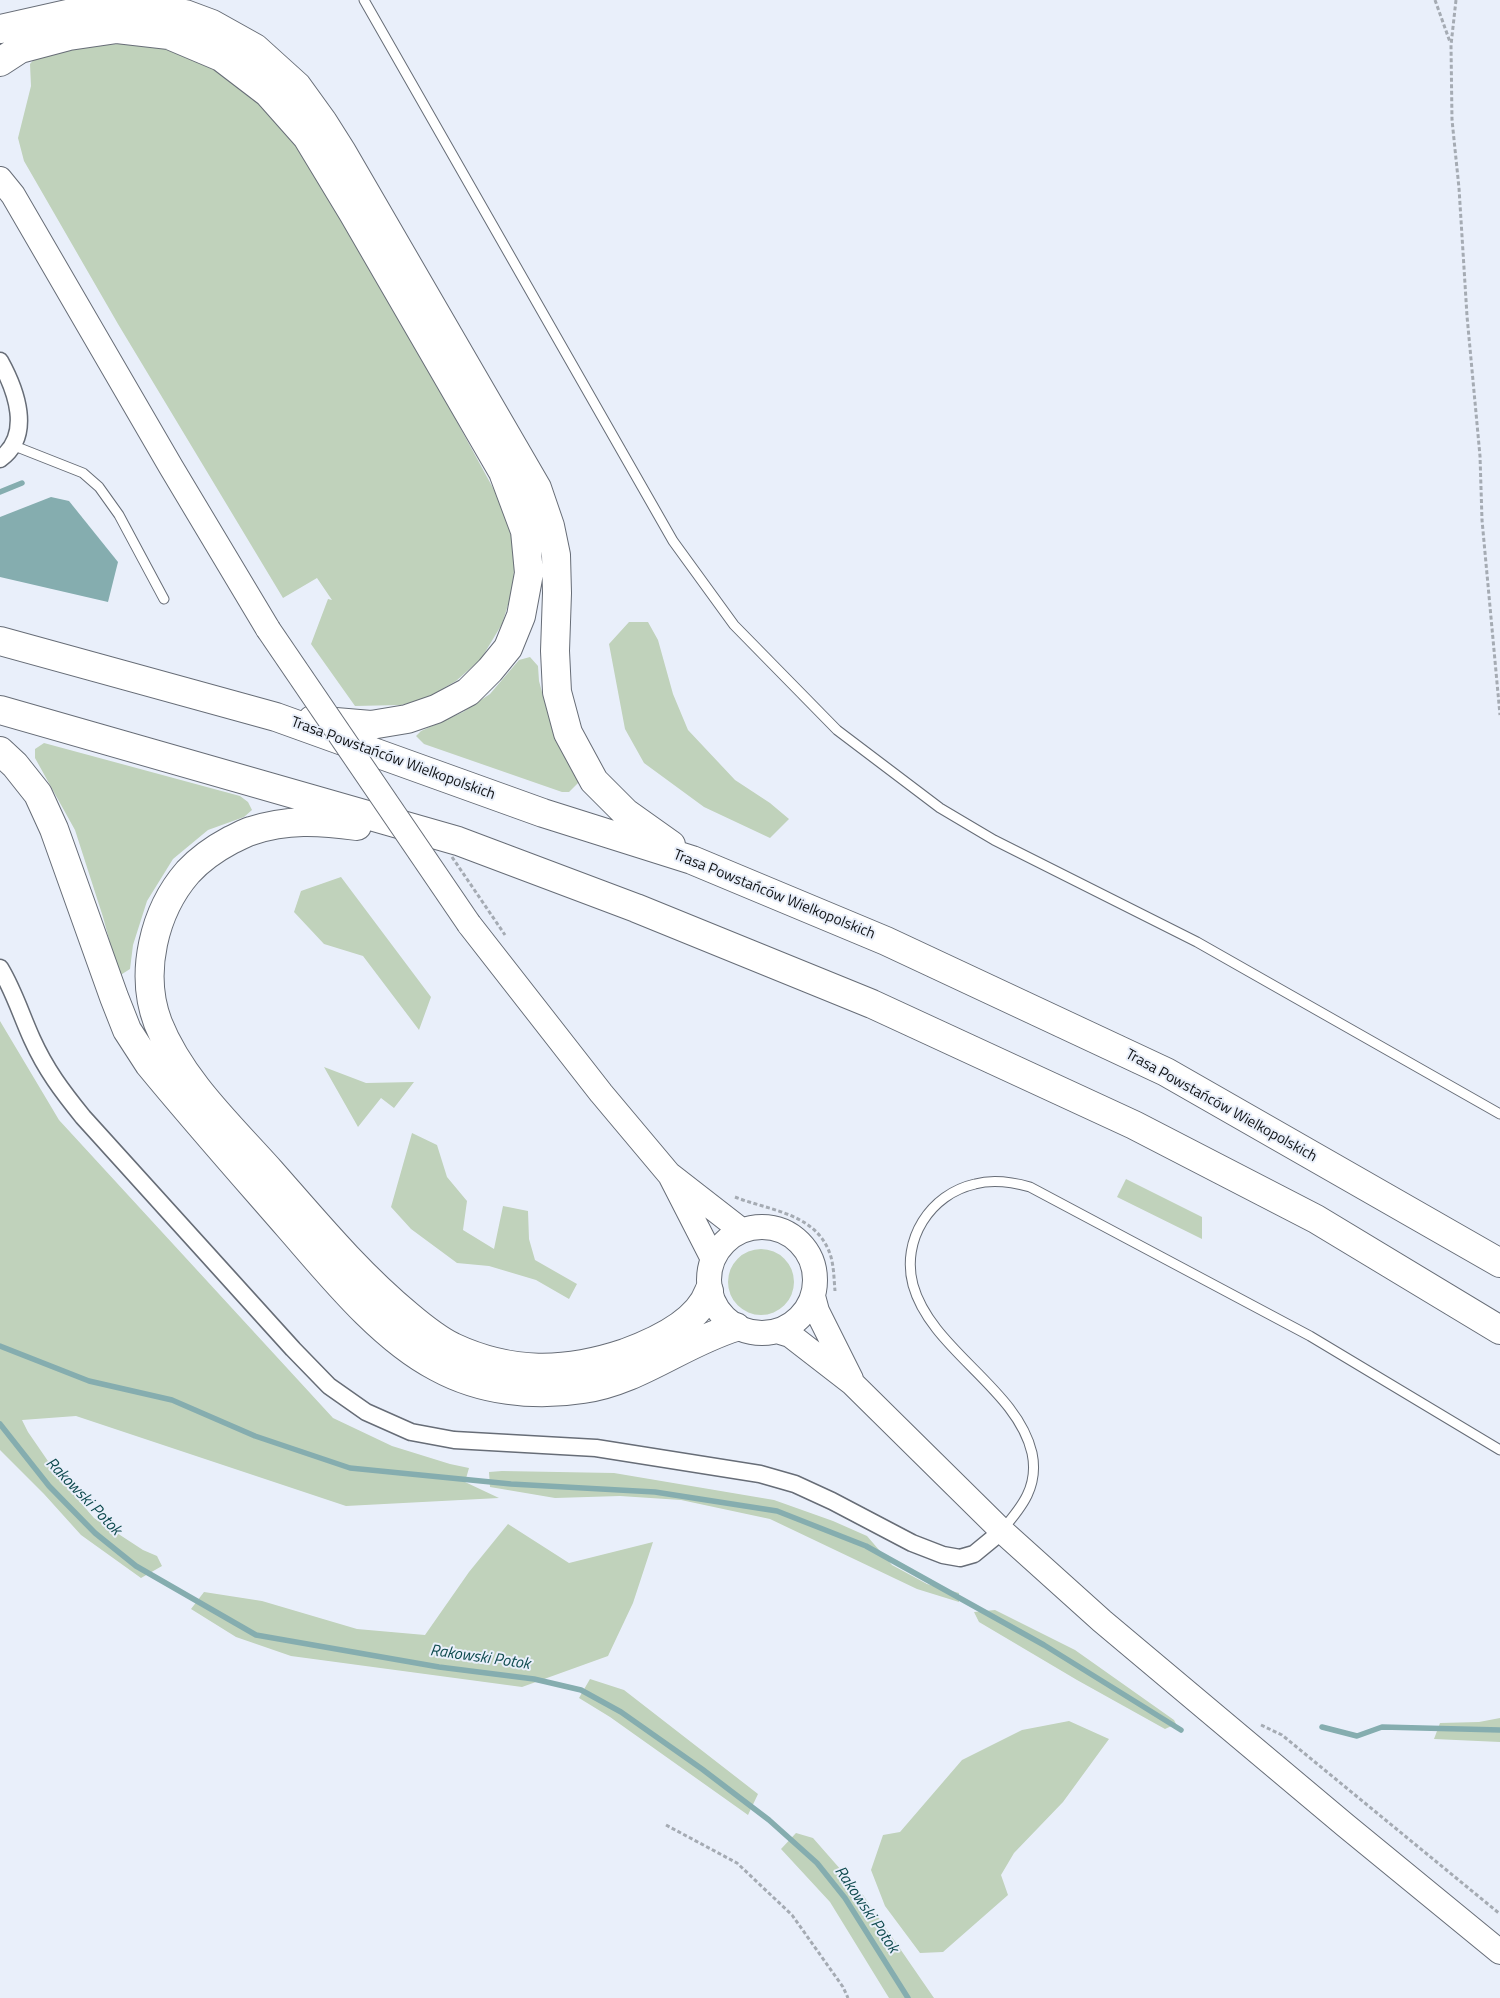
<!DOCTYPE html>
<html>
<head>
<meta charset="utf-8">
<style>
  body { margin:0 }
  canvas { display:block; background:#e9effa }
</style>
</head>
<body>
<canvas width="1500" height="1998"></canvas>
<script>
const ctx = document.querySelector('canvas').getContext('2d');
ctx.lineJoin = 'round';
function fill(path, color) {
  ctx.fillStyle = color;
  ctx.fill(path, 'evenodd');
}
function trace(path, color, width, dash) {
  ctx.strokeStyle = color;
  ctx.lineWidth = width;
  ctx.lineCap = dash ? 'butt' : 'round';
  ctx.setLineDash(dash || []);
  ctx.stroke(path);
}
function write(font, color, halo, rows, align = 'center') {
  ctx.font = font + ' "Titillium Web",sans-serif';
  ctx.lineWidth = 4;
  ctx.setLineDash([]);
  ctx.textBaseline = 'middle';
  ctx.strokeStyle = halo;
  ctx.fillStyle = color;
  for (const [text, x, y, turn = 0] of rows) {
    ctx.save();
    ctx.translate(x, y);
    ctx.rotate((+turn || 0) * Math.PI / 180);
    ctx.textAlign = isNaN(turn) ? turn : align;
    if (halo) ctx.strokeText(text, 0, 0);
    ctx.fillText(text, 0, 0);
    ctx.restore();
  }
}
const green = new Path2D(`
  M 134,43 L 170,49 L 217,70 L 255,100 L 296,146 L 331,196 L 420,354 L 499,499 L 515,548 L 513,589 L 502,624 L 481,659 L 456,681 L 425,699 L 401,705 L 355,706 L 311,644 L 328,599 L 332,600 L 317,578 L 283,598 L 118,324 L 24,161 L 18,138 L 31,86 L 30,64 L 35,58 L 86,46 Z
  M 629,622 L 648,622 L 658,640 L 673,694 L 688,730 L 735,780 L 770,803 L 789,819 L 770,838 L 704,807 L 644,763 L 625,729 L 609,644 Z
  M 530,657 L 538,666 L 539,681 L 555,740 L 580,781 L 569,792 L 562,792 L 424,744 L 416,736 L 421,731 L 463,712 L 490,694 L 519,660 Z
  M 44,743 L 240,796 L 248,802 L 252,810 L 244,817 L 208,830 L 173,859 L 147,901 L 133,945 L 130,969 L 119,976 L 103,917 L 75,830 L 35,758 L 35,749 Z
  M 341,877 L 431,997 L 419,1030 L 363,956 L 324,944 L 294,912 L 301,891 Z
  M 0,1021 L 59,1120 L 333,1418 L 392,1446 L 450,1464 L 469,1468 L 465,1482 L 499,1498 L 346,1506 L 76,1416 L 22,1420 L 28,1432 L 61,1480 L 94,1518 L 143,1550 L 157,1556 L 162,1566 L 141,1578 L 81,1535 L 44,1494 L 0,1450 Z
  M 324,1067 L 366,1083 L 414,1082 L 394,1108 L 381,1098 L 358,1127 Z
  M 412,1133 L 437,1145 L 447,1177 L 467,1201 L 463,1230 L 494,1249 L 503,1206 L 528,1211 L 529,1239 L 535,1260 L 577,1284 L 569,1299 L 536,1280 L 489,1266 L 457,1263 L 411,1229 L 391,1207 Z
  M 1126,1179 L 1202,1217 L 1202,1239 L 1117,1197 Z
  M728 1282a33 33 0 1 1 66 0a33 33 0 1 1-66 0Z
  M 502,1471 L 614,1473 L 774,1500 L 833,1521 L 867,1536 L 892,1565 L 927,1584 L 959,1593 L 959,1602 L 917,1589 L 770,1519 L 681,1500 L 620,1496 L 555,1498 L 490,1487 L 489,1472 Z
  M 508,1524 L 569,1563 L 653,1542 L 633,1603 L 608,1656 L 522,1687 L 291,1656 L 236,1637 L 191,1609 L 204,1592 L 262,1601 L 357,1629 L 425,1635 L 469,1572 Z
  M 995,1610 L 1075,1650 L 1174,1720 L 1176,1724 L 1165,1729 L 1077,1680 L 979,1622 L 974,1612 Z
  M 590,1679 L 624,1690 L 758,1794 L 748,1815 L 610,1717 L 579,1698 Z
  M 1500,1718 L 1500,1742 L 1434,1739 L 1440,1723 L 1479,1722 Z
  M 1069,1721 L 1109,1739 L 1063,1802 L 1014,1853 L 1001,1875 L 1008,1895 L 943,1952 L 920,1953 L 885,1906 L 871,1870 L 883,1835 L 900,1832 L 962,1760 L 1022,1730 Z
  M 796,1833 L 813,1838 L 863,1895 L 934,1998 L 889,1998 L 830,1902 L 781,1849 Z`);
const water = new Path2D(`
  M 51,497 L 69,501 L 118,562 L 108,602 L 0,577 L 0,517 Z`);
const stream = new Path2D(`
  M 0,492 L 22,483
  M 0,1346 L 89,1381 L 172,1400 L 255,1436 L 350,1468 L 511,1484 L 655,1492 L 777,1511 L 866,1546 L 1044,1645 L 1181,1730
  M 0,1424 L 49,1486 L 95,1533 L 136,1566 L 256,1635 L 439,1667 L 534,1679 L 581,1690 L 621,1712 L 702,1769 L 769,1820 L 817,1863 L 845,1898 L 908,1998
  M 1322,1727 L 1357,1736 L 1382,1727 L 1500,1730`);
const path = new Path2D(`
  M 1435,0 L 1450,42
  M 1456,0 L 1451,45 L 1452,120 L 1459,188 L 1467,316 L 1480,456 L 1482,520 L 1500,715
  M 735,1197 C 770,1211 818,1213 831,1257 C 834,1268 834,1280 835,1291
  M 1261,1725 L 1282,1735 L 1500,1914
  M 666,1825 L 737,1863 L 792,1915 L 843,1987 L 848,1998`);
const service = new Path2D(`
  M 364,0 L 673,541 L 734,625 L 837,730 L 940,808 L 994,840 L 1197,942 L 1500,1114
  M 12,445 L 83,473 L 99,487 L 119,515 L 164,599
  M 1002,1530 C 1022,1507 1039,1486 1032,1453 C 1017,1388 931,1350 913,1285 C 901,1240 930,1194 975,1184 C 994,1179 1012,1182 1030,1187 L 1310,1336 L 1500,1450`);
const minor = new Path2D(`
  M 0,361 C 16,390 33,435 0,459
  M 0,968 C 14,991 21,1015 32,1039 C 46,1070 62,1091 83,1117 L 293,1349 L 329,1386 L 366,1412 L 411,1432 L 454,1440 L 596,1448 L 760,1474 L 795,1484 L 832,1501 L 912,1543 L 943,1555 L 960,1558 L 974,1554 L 1002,1531`);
const secondary = new Path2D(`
  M 0,179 L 13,195 L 171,467 L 268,629
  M 469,924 L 601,1093 L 669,1174 L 741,1230
  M 671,1177 L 713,1259
  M709 1280a53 53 0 1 1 106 0a53 53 0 1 1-106 0Z
  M 813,1296 L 817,1311 L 851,1379
  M 777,1331 L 790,1335 L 852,1383 L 1002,1531 L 1102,1621 L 1345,1825 L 1500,1952`);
const motorway = new Path2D(`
  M 0,29 L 94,8 L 153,9 L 185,14 L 212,24 L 255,48 L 297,86 L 323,122 L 342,152 L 537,488 L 550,526 L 556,555 L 557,593 L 555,651 L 557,692 L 568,733 L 594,781 L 626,813 L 671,845
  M 0,62 L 20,49 L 69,36 L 117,29 L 169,35 L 221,57 L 268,93 L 307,137 L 353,213 L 503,472 L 525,531 L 529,573 L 521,616 L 508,648 L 490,670 L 468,692 L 436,709 L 407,719 L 371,725 L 312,720
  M 0,641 L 276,717 L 543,813 L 692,860 L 886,941 L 1166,1072 L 1500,1263
  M 0,710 L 458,841 L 636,908 L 872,1004 L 1134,1125 L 1316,1219 L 1500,1330
  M 0,751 L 15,765 L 38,794 L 54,829 L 114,997 L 127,1030 L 149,1064 C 195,1120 242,1173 289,1227 C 330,1274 381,1338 437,1367 C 481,1391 534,1397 583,1389 C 639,1381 683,1343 736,1327
  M 357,826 C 319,821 287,819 251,831 C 244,833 238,837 231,840 C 216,848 200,859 188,872 C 154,911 139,973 158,1023 C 181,1081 231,1127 271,1172 C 315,1222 358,1274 409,1316 C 422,1327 437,1339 453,1347 C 511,1374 565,1373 625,1353 C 655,1342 698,1322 709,1291`);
const pathBridge = new Path2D(`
  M 452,857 L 505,935`);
const secondaryBridge = new Path2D(`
  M 268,629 L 469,924`);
const streetNames = [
  ["Trasa Powstańców Wielkopolskich",393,759,20],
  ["Trasa Powstańców Wielkopolskich",774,895,22],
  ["Trasa Powstańców Wielkopolskich",1221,1106,29]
];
const waterNames = [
  ["Rakowski Potok",83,1497,46],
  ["Rakowski Potok",480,1658,8],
  ["Rakowski Potok",866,1910,56]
];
fill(green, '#c0d2bb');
fill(water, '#85adaf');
trace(stream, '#85adaf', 5.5);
trace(service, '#676d77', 11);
trace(minor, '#676d77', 19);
trace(secondary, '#676d77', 26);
trace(motorway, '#676d77', 30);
trace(path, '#a5abb3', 3, [4, 2.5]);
trace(service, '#fff', 9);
trace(minor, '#fff', 16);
trace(secondary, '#fff', 24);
trace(motorway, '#fff', 28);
trace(secondaryBridge, '#676d77', 26, []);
trace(pathBridge, '#a5abb3', 3, [4, 2.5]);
trace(secondaryBridge, '#fff', 24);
write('15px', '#101316', '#e9effa', streetNames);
write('italic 16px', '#0e4a4e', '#e9effa', waterNames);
</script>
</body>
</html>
